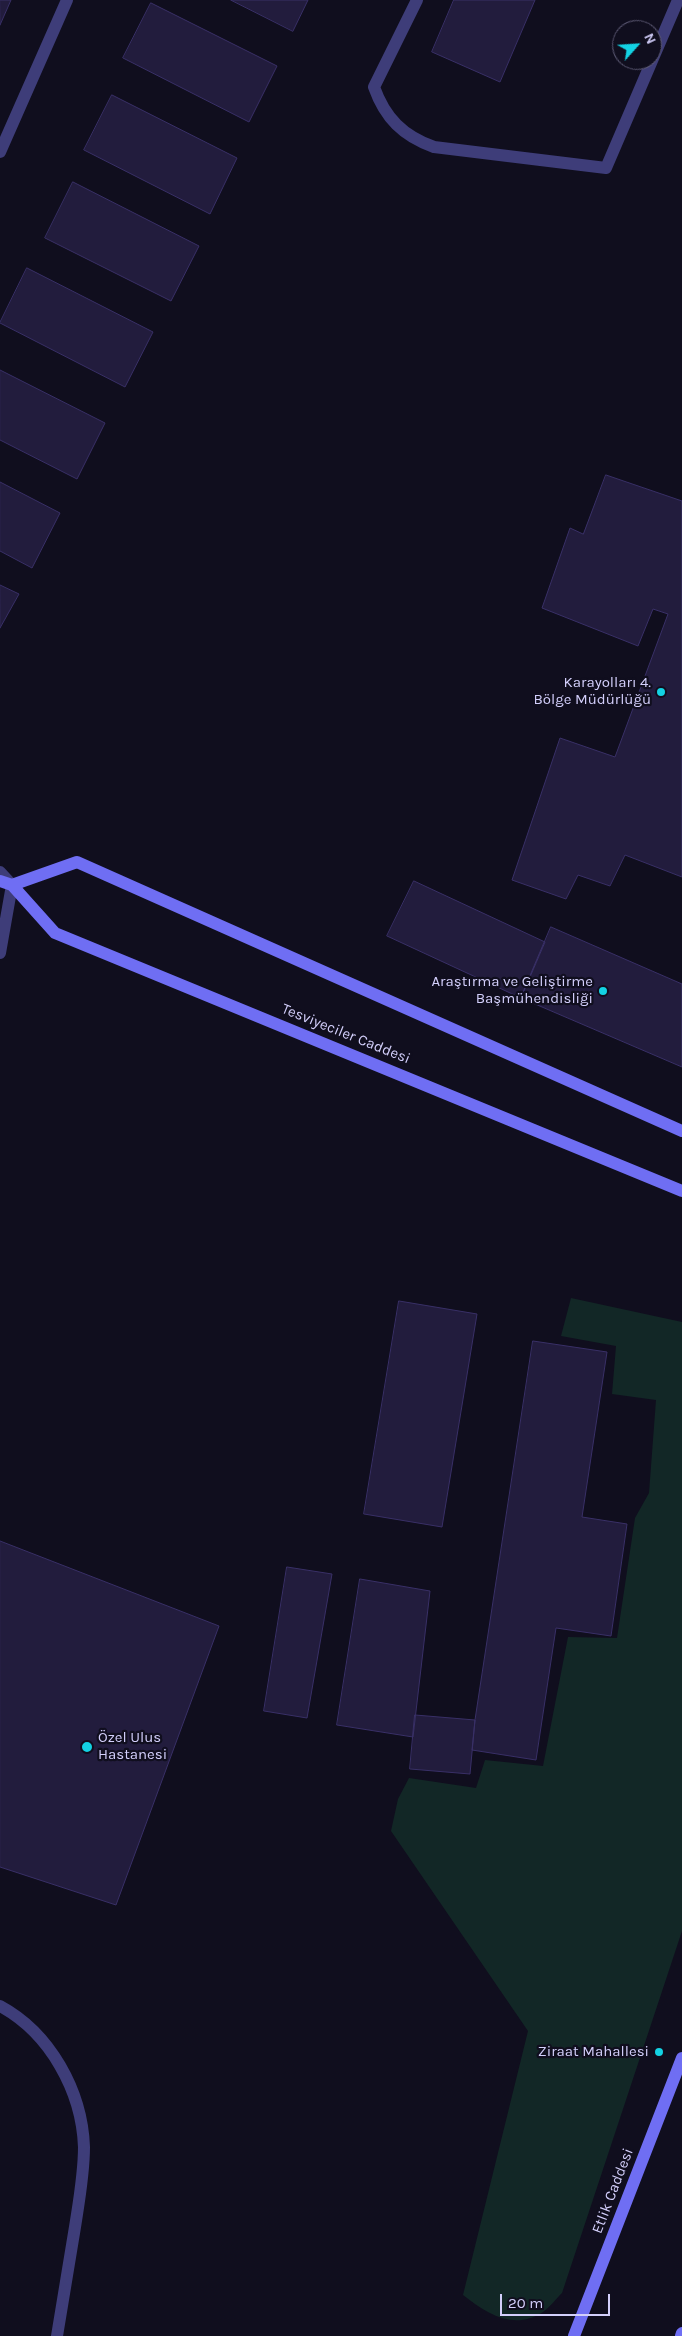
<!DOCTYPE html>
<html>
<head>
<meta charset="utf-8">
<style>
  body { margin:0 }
  #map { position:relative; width:682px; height:2336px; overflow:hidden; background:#100e1e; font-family:Karla,sans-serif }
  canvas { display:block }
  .north { position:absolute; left:612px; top:20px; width:50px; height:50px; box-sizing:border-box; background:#100e1e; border:1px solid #5e5b76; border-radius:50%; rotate:64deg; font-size:14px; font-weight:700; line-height:20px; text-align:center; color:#d3cffb }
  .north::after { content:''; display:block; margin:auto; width:18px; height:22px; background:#13d2e3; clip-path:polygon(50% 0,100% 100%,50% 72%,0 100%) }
  .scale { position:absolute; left:500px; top:2294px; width:110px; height:22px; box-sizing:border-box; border:2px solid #d3cffb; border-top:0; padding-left:6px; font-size:15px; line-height:18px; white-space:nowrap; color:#d3cffb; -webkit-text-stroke:4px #100e1e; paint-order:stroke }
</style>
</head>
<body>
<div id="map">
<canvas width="682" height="2336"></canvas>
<div class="north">N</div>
<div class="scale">20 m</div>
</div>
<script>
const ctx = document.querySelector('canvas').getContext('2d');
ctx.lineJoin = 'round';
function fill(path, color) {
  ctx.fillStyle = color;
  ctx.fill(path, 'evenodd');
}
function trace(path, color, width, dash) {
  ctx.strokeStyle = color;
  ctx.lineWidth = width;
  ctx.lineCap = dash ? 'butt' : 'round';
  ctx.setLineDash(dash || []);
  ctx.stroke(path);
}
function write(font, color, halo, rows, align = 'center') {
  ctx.font = font + ' Karla,sans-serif';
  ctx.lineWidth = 4.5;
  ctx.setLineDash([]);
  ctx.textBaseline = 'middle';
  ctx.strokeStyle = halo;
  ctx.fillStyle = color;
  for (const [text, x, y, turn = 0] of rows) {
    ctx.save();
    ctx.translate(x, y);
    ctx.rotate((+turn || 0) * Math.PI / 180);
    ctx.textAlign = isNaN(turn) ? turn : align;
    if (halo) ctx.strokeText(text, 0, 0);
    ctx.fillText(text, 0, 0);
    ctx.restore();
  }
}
const green = new Path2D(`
  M 571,1298 L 682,1322 L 682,1931 L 562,2293 C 556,2299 550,2307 543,2312 C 514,2331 487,2314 463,2295 L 528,2031 L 391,1831 L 398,1799 L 409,1778 L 476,1788 L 485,1760 L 543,1766 L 568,1637 L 617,1638 L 635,1518 L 649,1493 L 656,1400 L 612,1394 L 616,1346 L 561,1336 Z`);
const building = new Path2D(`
  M 0,0 L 11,0 L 0,25 Z
  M 231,0 L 308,0 L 293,31 Z
  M 454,0 L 535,0 L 500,82 L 432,52 Z
  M 151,3 L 277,66 L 249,122 L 123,58 Z
  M 112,95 L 237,158 L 210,214 L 84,150 Z
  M 73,182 L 199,246 L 171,301 L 45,238 Z
  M 27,268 L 153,332 L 125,387 L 0,323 Z
  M 0,370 L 105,423 L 77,479 L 0,440 Z
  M 606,475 L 682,501 L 682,877 L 625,855 L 610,886 L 578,875 L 566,899 L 512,880 L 560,738 L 615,757 L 668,614 L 653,609 L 638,646 L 542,608 L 570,528 L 583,534 Z
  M 0,482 L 60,513 L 32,568 L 0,551 Z
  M 0,585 L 19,594 L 0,628 Z
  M 414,881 L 545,942 L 521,998 L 387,936 Z
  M 551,927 L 682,984 L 682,1067 L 521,998 Z
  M 399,1301 L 477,1314 L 442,1527 L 364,1514 Z
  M 533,1341 L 607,1352 L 582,1517 L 627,1524 L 611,1636 L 556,1628 L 536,1760 L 472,1750 L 475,1720 Z
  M 0,1541 L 219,1626 L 116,1905 L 0,1867 Z
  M 287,1567 L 332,1574 L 307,1718 L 264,1711 Z
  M 360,1579 L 430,1591 L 413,1737 L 337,1725 Z
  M 415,1715 L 475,1720 L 470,1774 L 410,1769 Z`);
const lane = new Path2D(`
  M 417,0 L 374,87 C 385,118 403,136 434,147 L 606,168 L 678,0`);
const street = new Path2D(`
  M 0,152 L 67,0
  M 0,872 L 12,885 L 0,953
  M 0,2006 C 50,2033 82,2091 84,2147 C 84,2174 79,2201 75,2227 C 69,2263 63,2300 57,2336`);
const secondary = new Path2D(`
  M 0,881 L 12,885 L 55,933 L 682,1191
  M 12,885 L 77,862 L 682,1131
  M 574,2336 L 682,2058
  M 681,2336 L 682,2333`);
const markers = [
  [661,692,5,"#13d2e3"],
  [603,991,5,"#13d2e3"],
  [87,1747,6,"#13d2e3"],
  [659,2052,5,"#13d2e3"]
];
const poiNames = [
  ["Karayolları 4.",651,683],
  ["Bölge Müdürlüğü",651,700],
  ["Araştırma ve Geliştirme",593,982],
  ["Başmühendisliği",593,999],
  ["Özel Ulus",98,1738,"left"],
  ["Hastanesi",98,1755,"left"],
  ["Ziraat Mahallesi",649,2052]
];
const streetNames = [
  ["Tesviyeciler Caddesi",346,1034,22],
  ["Etlik Caddesi",613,2191,-69]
];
fill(green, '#122726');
fill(building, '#221c3d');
trace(building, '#393067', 1);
trace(lane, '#3e3d79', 12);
trace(street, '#3e3d79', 12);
trace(secondary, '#6f6ef3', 12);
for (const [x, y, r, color] of markers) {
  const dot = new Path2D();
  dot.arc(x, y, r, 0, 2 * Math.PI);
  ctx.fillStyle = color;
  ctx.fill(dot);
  trace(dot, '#100e1e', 2);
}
write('15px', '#d3cffb', '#100e1e', poiNames, 'right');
write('15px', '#d3cffb', '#100e1e', streetNames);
</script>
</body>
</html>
